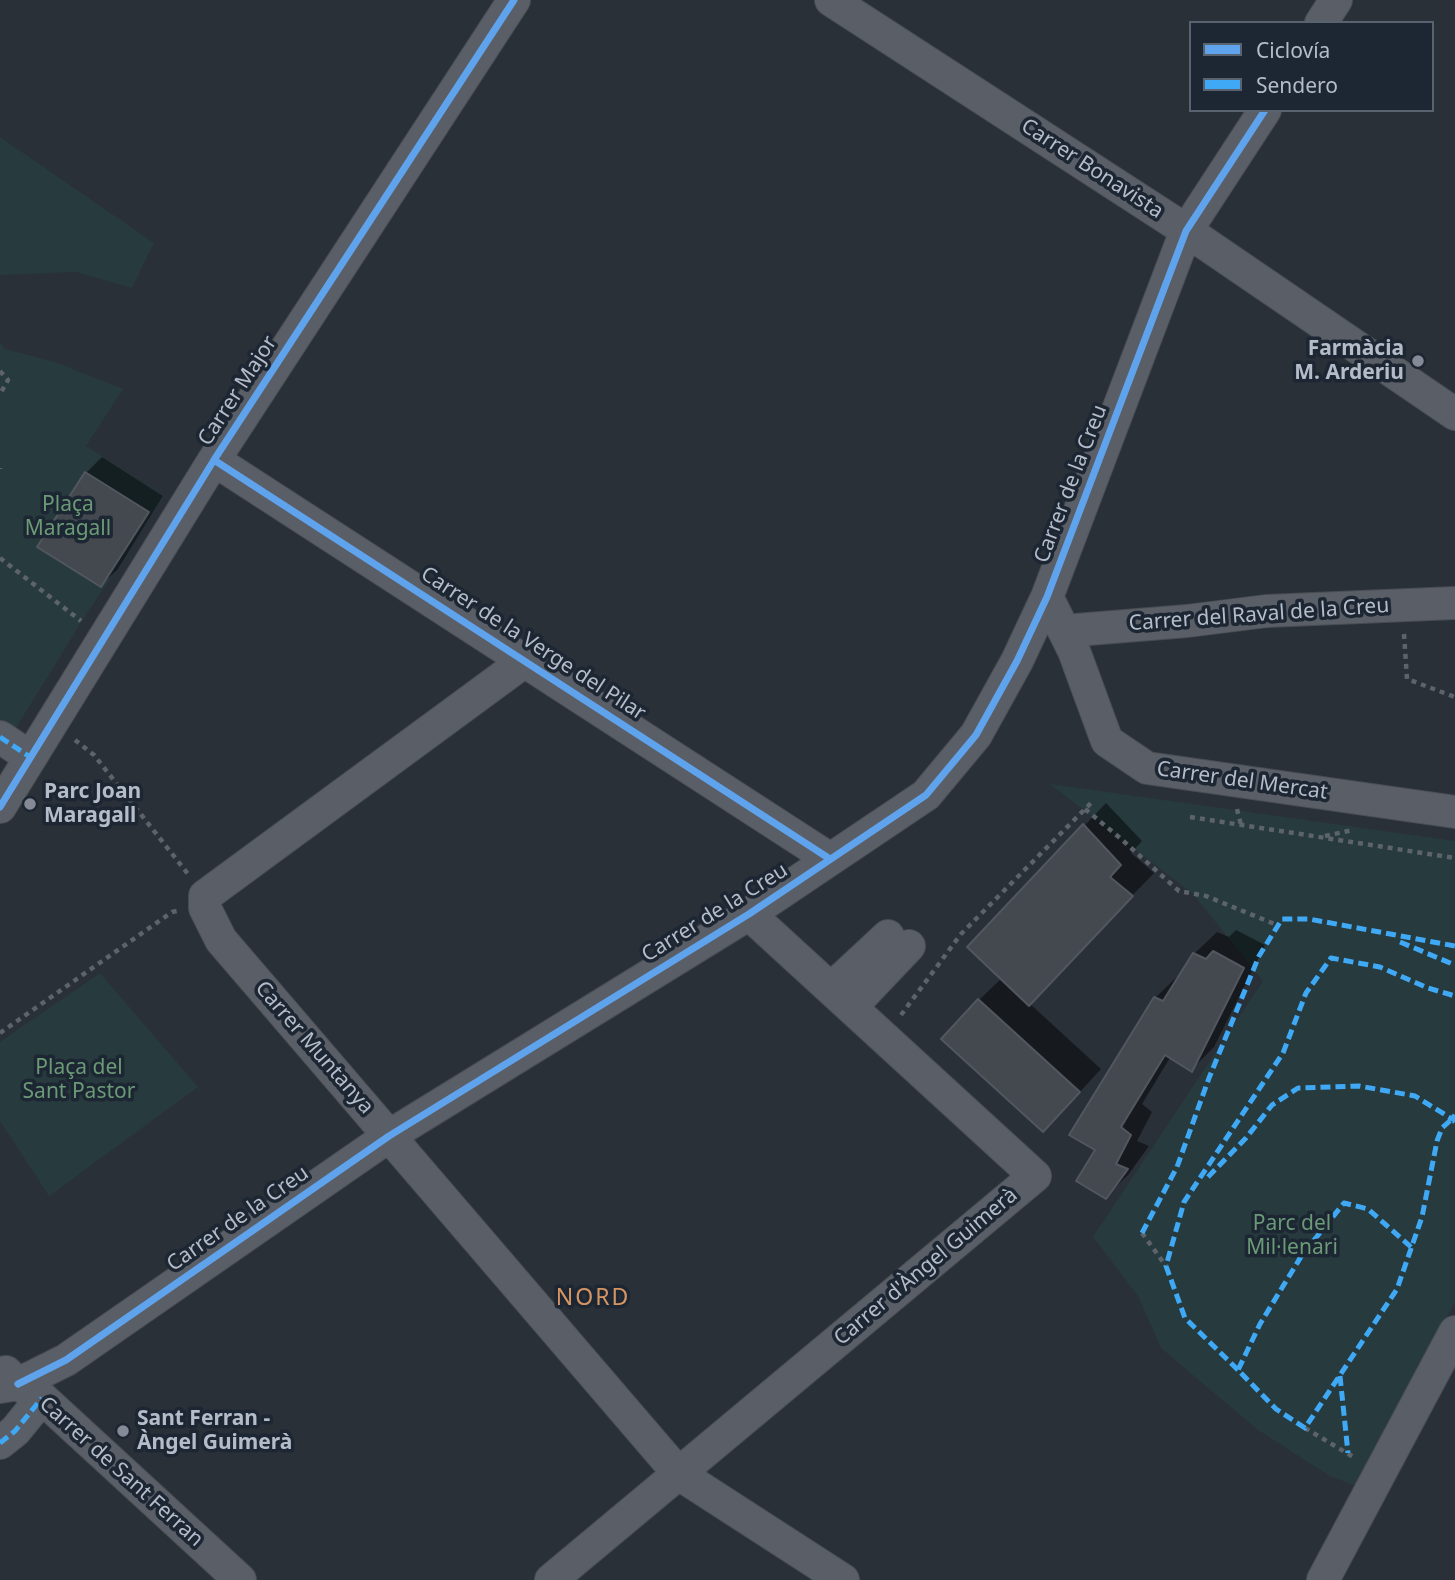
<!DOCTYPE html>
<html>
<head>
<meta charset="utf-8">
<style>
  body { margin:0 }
  #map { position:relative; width:1455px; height:1580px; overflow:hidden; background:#2a3038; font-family:"Noto Sans",sans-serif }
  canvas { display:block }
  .legend { position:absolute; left:1189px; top:21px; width:245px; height:91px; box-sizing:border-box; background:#1d2633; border:2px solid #59626f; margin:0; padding:9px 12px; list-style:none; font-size:21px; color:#b4bcc9 }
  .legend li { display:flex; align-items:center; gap:14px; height:35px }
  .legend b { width:35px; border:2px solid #59626f }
</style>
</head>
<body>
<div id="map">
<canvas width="1455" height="1580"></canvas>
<ul class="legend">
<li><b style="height:9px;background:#60a3ed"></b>Ciclovía</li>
<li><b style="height:9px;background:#3fa9f5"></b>Sendero</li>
</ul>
</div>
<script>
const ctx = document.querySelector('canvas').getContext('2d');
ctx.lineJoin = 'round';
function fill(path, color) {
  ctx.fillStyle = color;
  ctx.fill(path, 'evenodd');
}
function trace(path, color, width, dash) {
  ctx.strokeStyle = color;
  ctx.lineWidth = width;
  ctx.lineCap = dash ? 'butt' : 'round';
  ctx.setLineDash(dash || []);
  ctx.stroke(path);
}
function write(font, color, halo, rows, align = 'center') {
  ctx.font = font + ' "Noto Sans",sans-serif';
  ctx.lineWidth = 7;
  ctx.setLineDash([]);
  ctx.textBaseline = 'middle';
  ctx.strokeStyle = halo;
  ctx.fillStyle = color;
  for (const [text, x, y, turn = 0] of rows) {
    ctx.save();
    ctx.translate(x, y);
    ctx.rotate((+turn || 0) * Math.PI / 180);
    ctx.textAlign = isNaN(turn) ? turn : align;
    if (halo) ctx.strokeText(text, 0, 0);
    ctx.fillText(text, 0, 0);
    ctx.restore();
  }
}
const green = new Path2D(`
  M 0,137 L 154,243 L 132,288 L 76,272 L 0,275 Z
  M 0,342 L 5,349 L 55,362 L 123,389 L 86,446 L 164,496 L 82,621 L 14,731 L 0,722 Z
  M 1050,784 L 1455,841 L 1455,1302 L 1359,1487 L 1330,1476 L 1258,1430 L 1161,1348 L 1138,1296 L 1093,1237 L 1263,981 L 1193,894 Z
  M 100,973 L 198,1087 L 49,1196 L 0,1121 L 0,1042 Z`);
const shadow = new Path2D(`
  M 102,457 L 163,496 L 117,570 L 101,585 L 86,473 Z
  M 1106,803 L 1142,841 L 1131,853 L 1154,873 L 1029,1003 L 1101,1069 L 1065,1108 L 979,1000 L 1002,978 L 970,947 Z
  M 1236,930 L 1265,945 L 1214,1047 L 1192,1069 L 1171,1056 L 1142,1104 L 1152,1112 L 1137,1141 L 1149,1146 L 1128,1175 L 1105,1197 L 1098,1149 L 1155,998 L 1178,976 L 1180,977 L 1194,954 L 1217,932 L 1229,937 Z`);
const building = new Path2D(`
  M 85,472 L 149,512 L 101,587 L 37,547 Z
  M 1083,824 L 1121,865 L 1110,877 L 1133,896 L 1029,1006 L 967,947 Z
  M 1213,951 L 1244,968 L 1192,1072 L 1165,1055 L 1121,1127 L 1131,1135 L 1116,1164 L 1128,1169 L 1106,1199 L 1076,1181 L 1095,1150 L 1069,1135 L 1154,997 L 1163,1001 L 1193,953 L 1206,959 Z
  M 978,999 L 1080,1092 L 1043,1132 L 941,1039 Z`);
const path = new Path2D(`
  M 0,371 L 8,380 L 0,394
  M 0,468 L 0,469
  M 0,558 L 81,621
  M 1404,634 L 1407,679 L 1455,697
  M 75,740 L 94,755 L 188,874
  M 1085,809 L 1120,838 L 1179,891 L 1206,896 L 1277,925
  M 1237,809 L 1241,825
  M 1190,817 L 1455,858
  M 1325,836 L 1353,830
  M 901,1015 L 961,934 L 1093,801
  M 0,1033 L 172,912 L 177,911
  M 1142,1233 L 1166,1266
  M 1305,1428 L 1355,1458`);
const minor = new Path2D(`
  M 831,0 L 1178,225 L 1455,414
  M 1321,23 L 1336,0
  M 214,460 L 830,859
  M 1047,597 L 1074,651 L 1107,741 L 1147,768 L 1455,812
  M 1064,631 L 1187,621 L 1267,611 L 1455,603
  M 526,660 L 205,896 L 205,908 L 221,940 L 679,1474 L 843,1580
  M 0,737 L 30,757
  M 0,807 L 214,460 L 514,0
  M 831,989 L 888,936
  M 851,1007 L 909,946
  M 6,1372 L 18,1384 L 42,1398 L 240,1580
  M 0,1387 L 18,1384 L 66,1360 L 389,1136 L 749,914 L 926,795 L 976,735 L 1017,661 L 1047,597 L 1186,231 L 1265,110
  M 0,1443 L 15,1431 L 42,1398
  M 551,1580 L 1035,1176 L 749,914
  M 1323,1580 L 1455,1332`);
const quiet = new Path2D(`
  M 0,737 L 30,757
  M 1400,942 L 1455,965
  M 1208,1177 L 1246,1138 L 1272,1105 L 1298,1088 L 1359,1086 L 1415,1096 L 1452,1119 L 1455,1115
  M 1142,1233 L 1177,1167 L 1209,1078 L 1259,956 L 1282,919 L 1309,919 L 1455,946
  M 1411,1247 L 1368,1209 L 1344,1203 L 1302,1255 L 1260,1324 L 1238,1370 L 1276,1409 L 1305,1428 L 1397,1289 L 1422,1217 L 1437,1141 L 1442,1128 L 1452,1119 L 1455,1122
  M 1238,1370 L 1185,1318 L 1166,1266 L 1184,1202 L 1283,1053 L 1306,993 L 1331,958 L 1380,967 L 1428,988 L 1455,996
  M 1340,1376 L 1348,1453
  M 0,1443 L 15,1431 L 42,1398`);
const cycleway = new Path2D(`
  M 214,460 L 830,859
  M 0,807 L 214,460 L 514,0
  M 18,1384 L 66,1360 L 389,1136 L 749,914 L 926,795 L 976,735 L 1017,661 L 1047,597 L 1186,231 L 1265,110`);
const markers = [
  [1418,361,7,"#848b96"],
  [30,804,7,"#848b96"],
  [123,1431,7,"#848b96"]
];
const streetNames = [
  ["Carrer Bonavista",1092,169,33],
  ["Carrer Major",238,391,-57],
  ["Carrer de la Creu",1071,484,-69],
  ["Carrer del Raval de la Creu",1259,615,-4],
  ["Carrer de la Verge del Pilar",533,644,33],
  ["Carrer del Mercat",1242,781,8],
  ["Carrer de la Creu",715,913,-32],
  ["Carrer Muntanya",314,1048,49],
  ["Carrer de la Creu",238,1219,-35],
  ["Carrer d'Àngel Guimerà",926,1267,-40],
  ["Carrer de Sant Ferran",121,1472,42]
];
const poiNames = [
  ["Farmàcia",1404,349,"right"],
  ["M. Arderiu",1404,373,"right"],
  ["Parc Joan",44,792],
  ["Maragall",44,816],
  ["Sant Ferran -",137,1419],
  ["Àngel Guimerà",137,1443]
];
const parkNames = [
  ["Plaça",68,505],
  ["Maragall",68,529],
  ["Plaça del",79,1068],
  ["Sant Pastor",79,1092],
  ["Parc del",1292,1224],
  ["Mil·lenari",1292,1248]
];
const neighbourhoodNames = [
  ["NORD",593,1298]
];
fill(green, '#273a3e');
fill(shadow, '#0007');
fill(building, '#444950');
trace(building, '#52575f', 2);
trace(minor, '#484c53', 34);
trace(path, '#5d636a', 4.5, [5, 5]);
trace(minor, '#5a5e66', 32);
trace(quiet, '#3fa9f5', 5, [10, 5]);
trace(cycleway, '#60a3ed', 7);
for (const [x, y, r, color] of markers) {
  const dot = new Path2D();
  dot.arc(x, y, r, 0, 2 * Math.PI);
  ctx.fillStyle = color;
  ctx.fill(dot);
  trace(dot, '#1d2633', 2.5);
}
write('21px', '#b4bcc9', '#1d2633', streetNames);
write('bold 21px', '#b4bcc9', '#1d2633', poiNames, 'left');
write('21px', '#6b9a76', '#1d2633', parkNames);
ctx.letterSpacing = '2px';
write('23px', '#d59563', '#1d2633', neighbourhoodNames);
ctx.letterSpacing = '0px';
</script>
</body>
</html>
